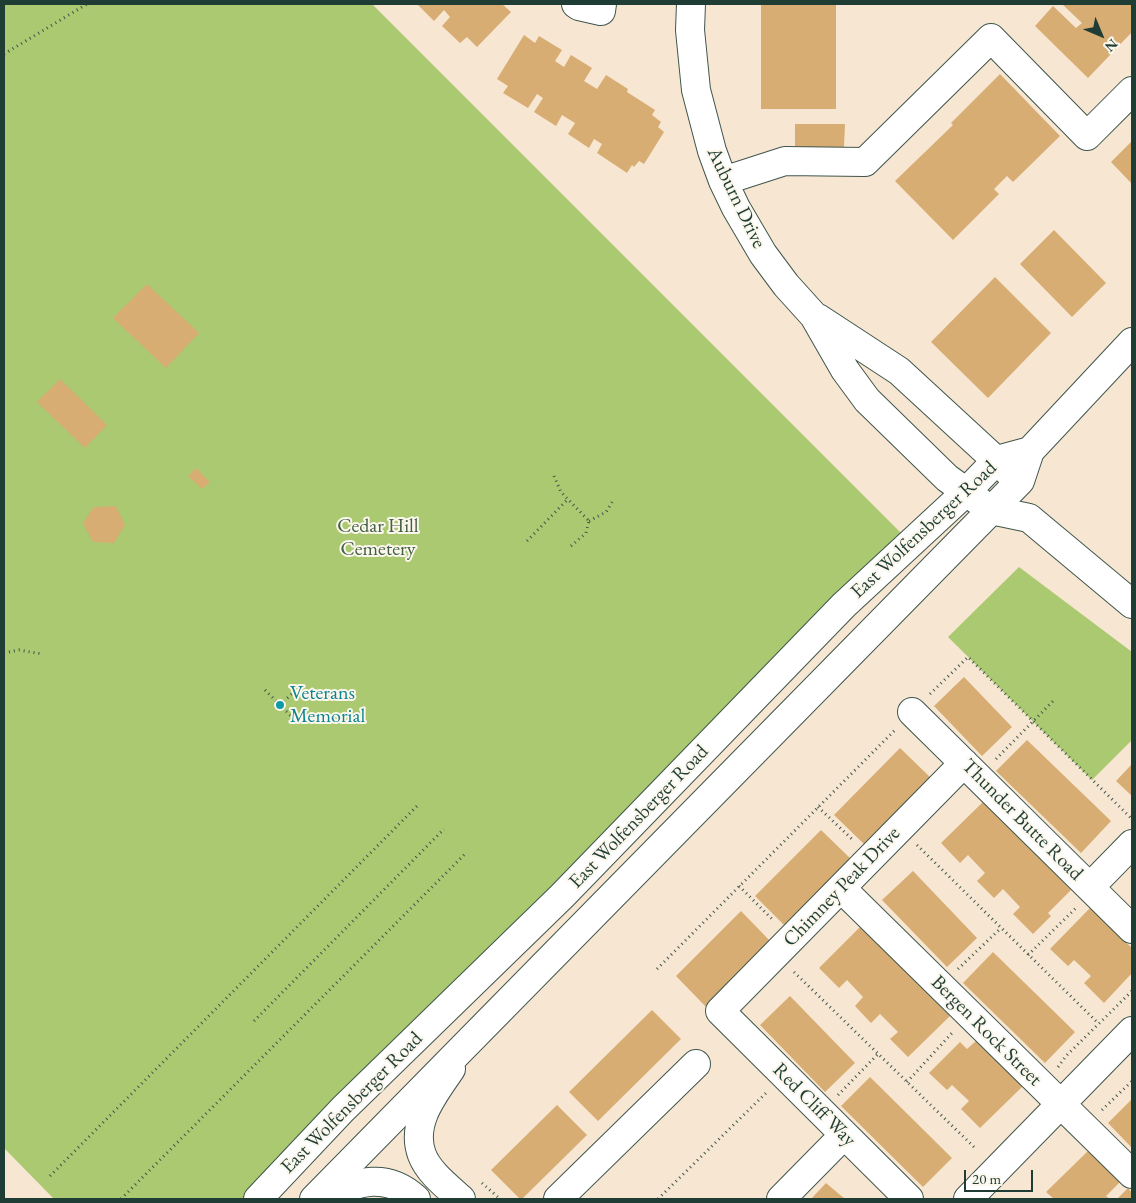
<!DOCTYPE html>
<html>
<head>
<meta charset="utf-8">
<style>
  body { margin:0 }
  #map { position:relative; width:1136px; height:1203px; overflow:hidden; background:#f7e6d1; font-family:"EB Garamond",serif }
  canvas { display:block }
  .frame { position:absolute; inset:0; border:5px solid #1f3d34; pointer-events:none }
  .north { position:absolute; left:1076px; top:10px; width:50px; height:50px; -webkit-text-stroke:4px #fbf7ec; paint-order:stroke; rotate:135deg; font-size:14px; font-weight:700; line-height:20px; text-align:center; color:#1f3d34 }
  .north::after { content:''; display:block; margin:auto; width:18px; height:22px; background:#1f3d34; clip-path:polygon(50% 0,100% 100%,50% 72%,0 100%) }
  .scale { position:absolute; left:964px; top:1170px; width:69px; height:22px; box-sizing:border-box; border:2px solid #1f3d34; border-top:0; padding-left:6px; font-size:15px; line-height:18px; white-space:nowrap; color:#1f3d34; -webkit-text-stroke:4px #fbf7ec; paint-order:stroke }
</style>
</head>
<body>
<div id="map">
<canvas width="1136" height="1203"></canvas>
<div class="frame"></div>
<div class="north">N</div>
<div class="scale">20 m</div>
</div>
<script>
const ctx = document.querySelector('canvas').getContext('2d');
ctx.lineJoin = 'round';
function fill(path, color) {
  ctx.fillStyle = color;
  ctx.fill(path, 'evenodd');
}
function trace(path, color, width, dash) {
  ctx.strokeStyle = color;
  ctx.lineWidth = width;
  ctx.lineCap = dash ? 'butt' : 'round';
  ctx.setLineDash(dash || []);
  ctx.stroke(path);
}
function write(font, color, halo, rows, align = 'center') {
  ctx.font = font + ' "EB Garamond",serif';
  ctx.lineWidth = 4;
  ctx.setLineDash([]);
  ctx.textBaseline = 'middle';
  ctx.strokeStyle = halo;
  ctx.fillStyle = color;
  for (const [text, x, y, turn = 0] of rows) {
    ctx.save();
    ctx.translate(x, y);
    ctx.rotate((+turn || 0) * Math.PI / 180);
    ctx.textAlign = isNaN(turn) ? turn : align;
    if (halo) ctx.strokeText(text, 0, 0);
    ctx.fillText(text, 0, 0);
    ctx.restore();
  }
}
const green = new Path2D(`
  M 4,4 L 372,4 L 906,538 L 244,1199 L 54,1199 L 4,1148 Z
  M 1019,567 L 1132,652 L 1132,740 L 1092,780 L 948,637 Z`);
const building = new Path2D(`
  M 417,4 L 502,4 L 511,12 L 477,47 L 467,37 L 460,43 L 442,26 L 450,17 L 444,10 L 434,21 Z
  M 761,4 L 836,4 L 836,109 L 761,109 Z
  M 1062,4 L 1132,4 L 1132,32 L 1088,78 L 1035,26 L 1053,6 L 1076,28 L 1082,23 Z
  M 524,35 L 535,43 L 539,36 L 562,50 L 555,61 L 564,67 L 571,55 L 592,68 L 584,81 L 597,89 L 606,75 L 628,89 L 627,92 L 655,110 L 652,115 L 661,122 L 658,127 L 664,132 L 644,164 L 639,161 L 634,167 L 632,165 L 627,173 L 597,153 L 602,144 L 594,139 L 589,148 L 568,134 L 575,123 L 562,115 L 556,126 L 534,112 L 543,98 L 537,94 L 528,108 L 503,93 L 508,86 L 497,79 Z
  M 1000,74 L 1060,136 L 1013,182 L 1007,176 L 994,189 L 999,194 L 953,240 L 895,181 L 953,125 L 951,123 Z
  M 795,124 L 845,124 L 844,147 L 795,147 Z
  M 1132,141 L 1132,184 L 1111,162 Z
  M 1054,230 L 1106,283 L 1072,317 L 1020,264 Z
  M 995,277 L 1051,333 L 988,398 L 931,342 Z
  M 147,284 L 199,333 L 166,368 L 113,318 Z
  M 60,379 L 107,425 L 85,448 L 37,402 Z
  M 196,468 L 210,482 L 202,489 L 188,476 Z
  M 116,506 L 125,525 L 114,543 L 93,542 L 83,523 L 94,507 Z
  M 964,677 L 1012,727 L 982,756 L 934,706 Z
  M 1027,740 L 1111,821 L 1081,853 L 996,771 Z
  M 900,748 L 931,778 L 865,845 L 834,815 Z
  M 1132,764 L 1132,796 L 1116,781 Z
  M 984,801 L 1071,890 L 1048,913 L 1051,916 L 1033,934 L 1013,914 L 1020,907 L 1003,889 L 994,898 L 977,881 L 985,873 L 968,855 L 960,863 L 941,843 Z
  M 821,830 L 852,860 L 785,926 L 755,896 Z
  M 913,871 L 977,938 L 947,967 L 882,900 Z
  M 1090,908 L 1132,948 L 1132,973 L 1104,1003 L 1084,983 L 1091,976 L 1074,960 L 1068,966 L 1050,949 Z
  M 741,911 L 771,942 L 706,1007 L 676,976 Z
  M 861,926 L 950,1016 L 908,1057 L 890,1039 L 898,1032 L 880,1014 L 871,1023 L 855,1006 L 863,997 L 847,980 L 839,988 L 819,968 Z
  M 993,952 L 1075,1032 L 1045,1063 L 963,983 Z
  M 790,996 L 855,1063 L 825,1092 L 760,1025 Z
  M 652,1010 L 681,1039 L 598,1121 L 569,1092 Z
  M 976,1041 L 986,1051 L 988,1050 L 1023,1086 L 980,1128 L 961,1109 L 969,1101 L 952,1085 L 947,1090 L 929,1073 L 960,1042 L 967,1049 Z
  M 870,1077 L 952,1158 L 923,1187 L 841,1106 Z
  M 1132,1099 L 1132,1148 L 1108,1123 Z
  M 557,1105 L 587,1135 L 522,1199 L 520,1199 L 491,1170 Z
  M 1089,1150 L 1120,1182 L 1106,1196 L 1110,1199 L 1054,1199 L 1046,1192 Z
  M 826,1183 L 845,1199 L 811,1199 Z
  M 1128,1188 L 1132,1193 L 1132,1199 L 1117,1199 Z`);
const path = new Path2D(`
  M 4,54 L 87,4
  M 554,476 L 561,492 L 589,521
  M 589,521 L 606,512 L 614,499
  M 527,541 L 567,500
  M 571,546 L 586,533 L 589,521
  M 4,653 L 19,650 L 42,654
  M 265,690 L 296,721
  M 930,694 L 968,657 L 1132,819
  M 280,705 L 299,687
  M 996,759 L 1055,699
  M 818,807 L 854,841
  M 917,845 L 1098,1023
  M 739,886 L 774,921
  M 1028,955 L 1076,908
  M 657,969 L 896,729
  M 958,969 L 1001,928
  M 794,972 L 976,1149
  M 254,1021 L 444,829
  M 1058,1067 L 1066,1056 L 1132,991
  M 907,1082 L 952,1033
  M 838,1095 L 878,1054
  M 1102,1110 L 1132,1081
  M 50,1176 L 419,804
  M 482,1183 L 500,1199
  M 121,1199 L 467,852
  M 658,1199 L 766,1093`);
const minor = new Path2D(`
  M 576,4 L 579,6 L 601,11 L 602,4
  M 691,4 L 690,30 L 696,90 L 712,151 L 723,181 L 736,208 L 763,254 L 786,285 L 814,316 L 845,370 L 867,400 L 947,478 L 991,510 L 1029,518 L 1132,604
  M 723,181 L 785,161 L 865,162 L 991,38 L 1087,136 L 1132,91
  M 818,318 L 899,371 L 1013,476
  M 912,712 L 1132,929
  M 1090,887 L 1132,844
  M 841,888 L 1132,1174
  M 451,1069 C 434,1094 410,1123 422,1155 C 429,1173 448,1187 461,1199
  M 328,1199 C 357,1179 388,1173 416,1199
  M 558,1199 L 696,1064
  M 781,1199 L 844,1135
  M 909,1199 L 720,1011 L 964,763
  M 968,1199 L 1132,1031`);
const major = new Path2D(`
  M 258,1199 L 343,1109 L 562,896 L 844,605 L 966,492 L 997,460 L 1030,451
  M 314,1199 L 1020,481 L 1030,451 L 1132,342`);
const markers = [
  [280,705,5,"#0f9aa8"]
];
const streetNames = [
  ["Auburn Drive",736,198,64],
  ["East Wolfensberger Road",924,530,-43],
  ["East Wolfensberger Road",639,817,-46],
  ["Thunder Butte Road",1022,820,45],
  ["Chimney Peak Drive",842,887,-46],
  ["Bergen Rock Street",986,1031,45],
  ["East Wolfensberger Road",352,1103,-45],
  ["Red Cliff Way",814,1105,45]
];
const parkNames = [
  ["Cedar Hill",378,527],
  ["Cemetery",378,550]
];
const cultureNames = [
  ["Veterans",290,694],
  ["Memorial",290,717]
];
fill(green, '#aac970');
fill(building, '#d7ad73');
trace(minor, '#3f564c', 30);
trace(major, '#3f564c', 30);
trace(path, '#3f564c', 3, [1, 4]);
trace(minor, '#fff', 28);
trace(major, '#fff', 28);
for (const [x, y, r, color] of markers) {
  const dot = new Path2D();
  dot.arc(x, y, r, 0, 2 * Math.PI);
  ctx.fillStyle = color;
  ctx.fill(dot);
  trace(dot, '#fbf7ec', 2);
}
write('20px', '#1f3d34', '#fbf7ec', streetNames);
write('20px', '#426043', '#fbf7ec', parkNames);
write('20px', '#0d838f', '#fbf7ec', cultureNames, 'left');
</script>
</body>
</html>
